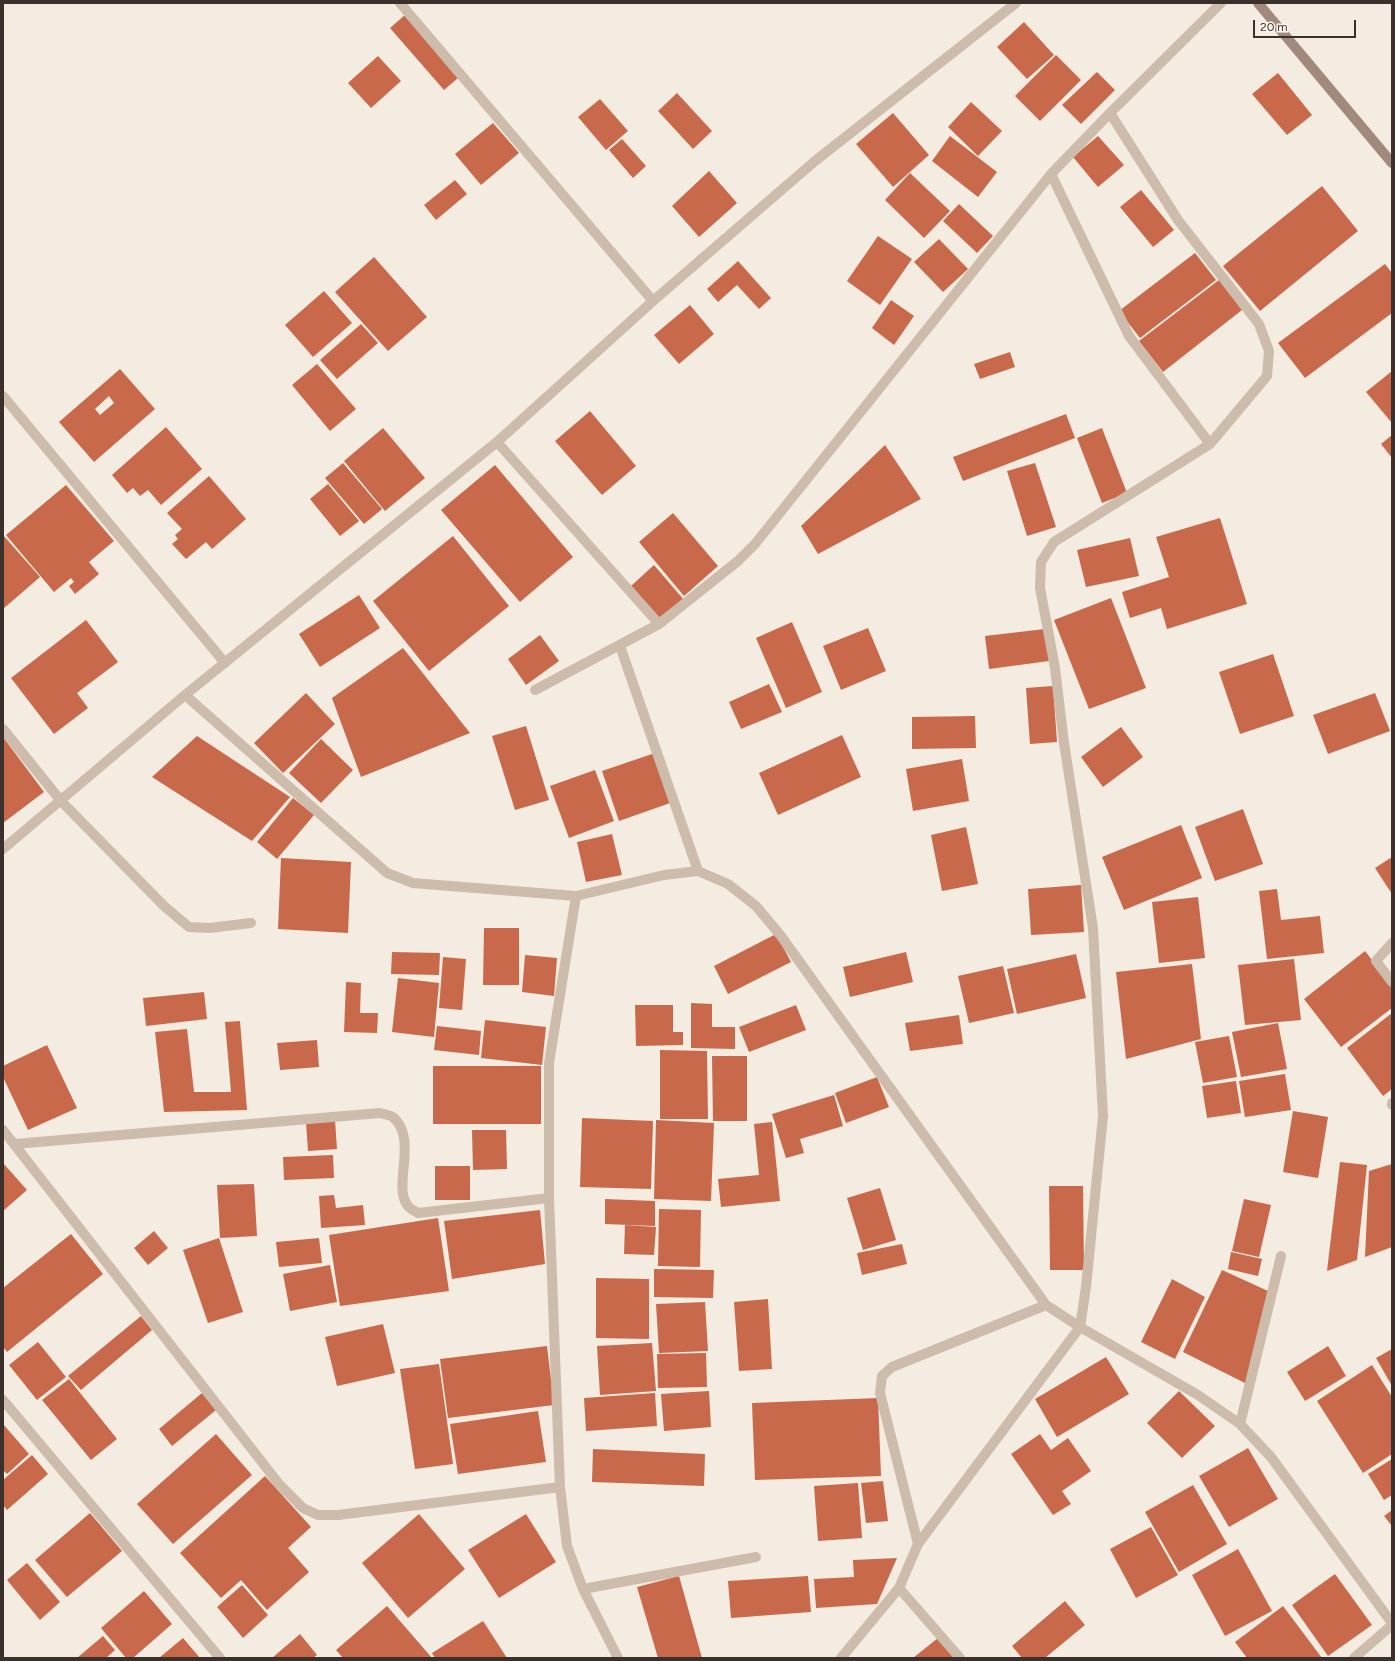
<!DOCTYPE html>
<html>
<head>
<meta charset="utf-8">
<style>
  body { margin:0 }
  #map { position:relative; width:1395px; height:1661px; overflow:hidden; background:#f4ebe1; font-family:Figtree,sans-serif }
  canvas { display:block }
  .frame { position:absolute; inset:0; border:4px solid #3b302b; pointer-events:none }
  .scale { position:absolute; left:1253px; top:20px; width:103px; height:18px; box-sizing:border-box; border:2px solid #3b302b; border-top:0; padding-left:5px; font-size:12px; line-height:14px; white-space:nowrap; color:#3b302b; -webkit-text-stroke:3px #fbf5ee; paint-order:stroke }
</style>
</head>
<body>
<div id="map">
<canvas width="1395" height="1661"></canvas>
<div class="frame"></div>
<div class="scale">20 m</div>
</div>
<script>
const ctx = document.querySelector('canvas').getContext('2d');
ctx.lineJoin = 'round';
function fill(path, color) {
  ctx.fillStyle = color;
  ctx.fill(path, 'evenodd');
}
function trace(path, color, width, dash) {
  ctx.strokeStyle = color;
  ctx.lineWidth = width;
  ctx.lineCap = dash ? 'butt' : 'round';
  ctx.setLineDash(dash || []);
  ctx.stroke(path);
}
const building = new Path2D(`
  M 405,15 L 458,78 L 444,90 L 390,28 Z
  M 1024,22 L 1054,55 L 1027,79 L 997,47 Z
  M 1056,55 L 1081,80 L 1040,121 L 1015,96 Z
  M 378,56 L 401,81 L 371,108 L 348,83 Z
  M 1097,72 L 1115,90 L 1081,124 L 1062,105 Z
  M 1278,73 L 1312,115 L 1287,135 L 1252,94 Z
  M 677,93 L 712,131 L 693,149 L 658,111 Z
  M 600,99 L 628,131 L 606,150 L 578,117 Z
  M 971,102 L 1002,131 L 978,156 L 948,127 Z
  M 893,113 L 929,155 L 893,187 L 856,144 Z
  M 493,123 L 519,153 L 481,185 L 455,154 Z
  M 950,136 L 997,172 L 978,197 L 932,161 Z
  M 1098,136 L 1124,165 L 1098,187 L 1073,157 Z
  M 622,139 L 646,166 L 633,178 L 609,150 Z
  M 709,171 L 737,203 L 699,237 L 672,206 Z
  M 910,173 L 950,211 L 924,238 L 885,200 Z
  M 455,180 L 467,194 L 436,220 L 424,205 Z
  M 1322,186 L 1358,231 L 1260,311 L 1223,266 Z
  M 1141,190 L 1174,230 L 1153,247 L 1120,207 Z
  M 959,204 L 993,236 L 977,253 L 943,221 Z
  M 878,236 L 912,259 L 880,305 L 847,281 Z
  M 939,239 L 968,269 L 943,292 L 914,262 Z
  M 1195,253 L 1216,280 L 1140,338 L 1119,311 Z
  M 374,257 L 427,317 L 388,351 L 335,292 Z
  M 738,261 L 771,298 L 759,309 L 737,285 L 718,302 L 707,289 Z
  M 1385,264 L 1392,273 L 1392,313 L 1305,378 L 1278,343 Z
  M 1219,280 L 1242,310 L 1163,372 L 1139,341 Z
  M 324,291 L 352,323 L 313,357 L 285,325 Z
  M 891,300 L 914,316 L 894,345 L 872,328 Z
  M 690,305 L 714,334 L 679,364 L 654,335 Z
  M 361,324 L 378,343 L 337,379 L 320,360 Z
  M 1010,352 L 1015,367 L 980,379 L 974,364 Z
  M 317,364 L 356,409 L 330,431 L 292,385 Z
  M 120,369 L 155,409 L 94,462 L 59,422 ZM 109,396 L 114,403 L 100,415 L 95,409 Z
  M 1392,371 L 1392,423 L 1366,392 Z
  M 590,411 L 636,466 L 602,495 L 555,441 Z
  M 1066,414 L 1075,438 L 963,481 L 953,457 Z
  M 166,427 L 202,469 L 161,505 L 148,490 L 140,496 L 133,488 L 127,493 L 112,475 Z
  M 383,428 L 425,478 L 385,511 L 344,461 Z
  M 1102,428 L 1127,493 L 1102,503 L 1077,438 Z
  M 1392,435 L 1392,458 L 1381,444 Z
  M 885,445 L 921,499 L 818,554 L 801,526 Z
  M 343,463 L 382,509 L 364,524 L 325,478 Z
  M 1035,463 L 1056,527 L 1027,536 L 1007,471 Z
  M 495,465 L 573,557 L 520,602 L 441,510 Z
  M 209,476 L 246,519 L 212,549 L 206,542 L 186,559 L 172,544 L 178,539 L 175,535 L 182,529 L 167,513 Z
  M 328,484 L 359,521 L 340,536 L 310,499 Z
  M 66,485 L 114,541 L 89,562 L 99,574 L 75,594 L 69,586 L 74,582 L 71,578 L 54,592 L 6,535 Z
  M 673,513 L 718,566 L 684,596 L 639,542 Z
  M 1220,518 L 1247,604 L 1167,629 L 1161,608 L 1130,618 L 1122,592 L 1169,577 L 1156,537 Z
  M 3,535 L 40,577 L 3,609 Z
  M 453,536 L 509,606 L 429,671 L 373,601 Z
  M 1130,538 L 1139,576 L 1086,587 L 1077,550 Z
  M 654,565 L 684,600 L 661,620 L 631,586 Z
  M 359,595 L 380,628 L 320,667 L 299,634 Z
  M 1111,598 L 1146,688 L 1089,709 L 1054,620 Z
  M 86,620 L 118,662 L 77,693 L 88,708 L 54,734 L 11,678 Z
  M 792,622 L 822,692 L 786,708 L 756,638 Z
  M 868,628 L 886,671 L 841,690 L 823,646 Z
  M 1045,629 L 1049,661 L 989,669 L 985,636 Z
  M 540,635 L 559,661 L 526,685 L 508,659 Z
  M 403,648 L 470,733 L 361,777 L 332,698 Z
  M 1273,654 L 1294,716 L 1240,734 L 1219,672 Z
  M 769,684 L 782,712 L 741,729 L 729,702 Z
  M 1053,686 L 1057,742 L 1030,744 L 1026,688 Z
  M 306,693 L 335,724 L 283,773 L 254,743 Z
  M 1375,693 L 1390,731 L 1328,754 L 1313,715 Z
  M 975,716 L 976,748 L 912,749 L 912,717 Z
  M 526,726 L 549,800 L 515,810 L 492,736 Z
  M 1121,727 L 1143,757 L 1103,787 L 1081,757 Z
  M 842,735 L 861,777 L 778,815 L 759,773 Z
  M 197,736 L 290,797 L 252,841 L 152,777 Z
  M 3,737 L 44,792 L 3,823 Z
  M 321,739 L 353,770 L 321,803 L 289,773 Z
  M 655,753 L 673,802 L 619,821 L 602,771 Z
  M 962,759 L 969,801 L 913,811 L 906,769 Z
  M 595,770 L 614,821 L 569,838 L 550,786 Z
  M 293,798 L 314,815 L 277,859 L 257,842 Z
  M 1243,809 L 1263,864 L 1215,881 L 1195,827 Z
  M 1181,825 L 1202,878 L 1124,910 L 1102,857 Z
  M 966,827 L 978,884 L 942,891 L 931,835 Z
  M 612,834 L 622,875 L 586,882 L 577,842 Z
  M 1392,857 L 1392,894 L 1375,868 Z
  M 281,858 L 351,862 L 348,933 L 278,929 Z
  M 1081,885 L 1084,932 L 1031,935 L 1028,889 Z
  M 1277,889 L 1281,920 L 1320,916 L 1324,953 L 1267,959 L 1259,891 Z
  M 1198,897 L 1205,958 L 1159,963 L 1152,902 Z
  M 484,928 L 519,928 L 519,985 L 483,985 Z
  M 776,934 L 791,962 L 728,994 L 714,966 Z
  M 1365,951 L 1392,986 L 1392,1008 L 1341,1047 L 1304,999 Z
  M 392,952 L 440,953 L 439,975 L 391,974 Z
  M 906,952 L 913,982 L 850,997 L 843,967 Z
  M 1076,954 L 1086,998 L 1017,1014 L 1007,969 Z
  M 525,955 L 557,958 L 554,996 L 522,992 Z
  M 443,957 L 466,959 L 462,1010 L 439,1008 Z
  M 1294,959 L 1301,1020 L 1245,1025 L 1238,965 Z
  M 1192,964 L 1201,1039 L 1126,1059 L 1116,972 Z
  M 1003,966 L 1014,1013 L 969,1023 L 958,976 Z
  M 398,978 L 439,983 L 434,1037 L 392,1032 Z
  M 346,982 L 361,983 L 360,1013 L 378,1013 L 377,1033 L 344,1032 Z
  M 204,992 L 207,1019 L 146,1026 L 143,998 Z
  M 691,1003 L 712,1004 L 712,1027 L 735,1027 L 735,1049 L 691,1048 Z
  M 635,1005 L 673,1005 L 673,1032 L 683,1032 L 683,1045 L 636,1046 Z
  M 796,1005 L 806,1030 L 749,1052 L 739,1027 Z
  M 1392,1013 L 1392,1089 L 1383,1096 L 1347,1048 Z
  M 959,1015 L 963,1044 L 910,1051 L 905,1023 Z
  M 485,1020 L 546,1027 L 542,1065 L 481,1058 Z
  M 240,1021 L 247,1110 L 164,1112 L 155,1032 L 187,1029 L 194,1092 L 231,1092 L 225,1022 Z
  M 1278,1023 L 1287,1069 L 1241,1077 L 1232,1032 Z
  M 437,1026 L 481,1031 L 479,1055 L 434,1050 Z
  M 1229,1036 L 1237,1077 L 1203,1083 L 1195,1042 Z
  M 317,1040 L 319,1067 L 280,1070 L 277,1043 Z
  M 47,1045 L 77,1108 L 28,1130 L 3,1077 L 3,1066 Z
  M 660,1050 L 707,1051 L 708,1119 L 660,1119 Z
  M 712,1056 L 747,1056 L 747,1121 L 713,1121 Z
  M 433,1066 L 541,1066 L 541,1124 L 433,1124 Z
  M 1285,1074 L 1291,1110 L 1245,1117 L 1239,1081 Z
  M 877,1077 L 889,1107 L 846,1123 L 835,1093 Z
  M 1236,1081 L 1241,1113 L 1207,1118 L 1202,1086 Z
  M 834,1095 L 843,1126 L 800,1139 L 804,1153 L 786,1158 L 772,1114 Z
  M 1293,1111 L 1328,1117 L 1318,1178 L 1283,1172 Z
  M 582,1118 L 653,1121 L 651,1189 L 580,1187 Z
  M 335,1120 L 337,1149 L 308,1151 L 306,1122 Z
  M 656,1120 L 714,1123 L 711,1201 L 654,1199 Z
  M 772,1122 L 780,1201 L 721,1207 L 718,1179 L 759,1175 L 754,1124 Z
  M 472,1130 L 506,1130 L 507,1169 L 473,1170 Z
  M 333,1155 L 334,1178 L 284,1180 L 283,1157 Z
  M 1340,1162 L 1367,1165 L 1357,1260 L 1327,1271 Z
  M 3,1163 L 27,1190 L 3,1211 Z
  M 1392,1164 L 1392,1247 L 1365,1257 L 1369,1171 Z
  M 435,1166 L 470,1166 L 470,1200 L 435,1200 Z
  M 254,1184 L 257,1236 L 220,1238 L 217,1185 Z
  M 1049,1186 L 1083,1186 L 1084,1270 L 1050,1270 Z
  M 880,1188 L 896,1240 L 863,1250 L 847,1198 Z
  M 334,1195 L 336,1208 L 363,1205 L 365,1225 L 321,1228 L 319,1196 Z
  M 605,1199 L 655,1201 L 655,1226 L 605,1224 Z
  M 1244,1199 L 1271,1205 L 1259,1257 L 1232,1251 Z
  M 659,1209 L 701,1210 L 700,1267 L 658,1266 Z
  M 540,1210 L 545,1264 L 452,1279 L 444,1221 Z
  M 438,1218 L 449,1291 L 340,1306 L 329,1235 Z
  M 625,1225 L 656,1227 L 654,1255 L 624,1254 Z
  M 154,1231 L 168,1248 L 148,1265 L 134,1248 Z
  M 71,1234 L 103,1274 L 7,1352 L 3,1347 L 3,1288 Z
  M 219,1238 L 243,1312 L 208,1323 L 183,1250 Z
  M 319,1238 L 322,1263 L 279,1267 L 276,1242 Z
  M 902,1244 L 907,1264 L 862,1275 L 857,1253 Z
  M 1231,1252 L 1262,1259 L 1258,1276 L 1228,1269 Z
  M 330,1265 L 337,1302 L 290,1311 L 283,1274 Z
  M 654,1269 L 714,1270 L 713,1298 L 654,1297 Z
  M 1222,1270 L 1268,1291 L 1249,1385 L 1183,1352 Z
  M 596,1278 L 649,1279 L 649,1339 L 596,1338 Z
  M 1172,1279 L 1205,1297 L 1175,1359 L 1141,1342 Z
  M 768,1299 L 772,1369 L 739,1371 L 734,1302 Z
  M 705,1302 L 708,1351 L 659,1353 L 656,1304 Z
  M 141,1316 L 152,1330 L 81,1390 L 68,1376 Z
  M 383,1324 L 395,1373 L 337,1386 L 325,1337 Z
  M 38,1342 L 66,1377 L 37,1400 L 9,1365 Z
  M 652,1343 L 656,1391 L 600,1395 L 597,1346 Z
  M 547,1346 L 554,1405 L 448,1418 L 440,1359 Z
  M 1328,1346 L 1346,1376 L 1305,1401 L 1287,1372 Z
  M 1392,1349 L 1392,1386 L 1376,1358 Z
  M 706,1353 L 707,1387 L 658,1388 L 657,1354 Z
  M 1106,1357 L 1129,1394 L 1057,1437 L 1035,1399 Z
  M 439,1364 L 453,1464 L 415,1469 L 400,1369 Z
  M 1372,1365 L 1392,1397 L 1392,1454 L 1363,1473 L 1317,1401 Z
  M 69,1379 L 117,1439 L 91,1460 L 42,1400 Z
  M 709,1391 L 711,1427 L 664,1431 L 661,1394 Z
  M 1179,1391 L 1215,1426 L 1182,1458 L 1147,1423 Z
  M 202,1393 L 216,1410 L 172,1446 L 159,1429 Z
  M 655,1393 L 657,1426 L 586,1431 L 584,1398 Z
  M 878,1398 L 881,1476 L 755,1480 L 752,1403 Z
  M 538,1411 L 546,1462 L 458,1474 L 450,1424 Z
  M 3,1424 L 29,1454 L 7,1474 L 3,1470 Z
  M 216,1434 L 252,1475 L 173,1544 L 137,1504 Z
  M 1040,1434 L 1051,1450 L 1068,1438 L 1091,1471 L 1062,1491 L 1071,1504 L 1053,1515 L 1011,1454 Z
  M 1248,1448 L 1278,1499 L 1229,1527 L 1199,1476 Z
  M 593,1449 L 705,1454 L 704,1486 L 592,1482 Z
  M 32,1455 L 48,1474 L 7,1510 L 3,1505 L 3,1480 Z
  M 1392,1459 L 1392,1495 L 1384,1500 L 1368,1474 Z
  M 265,1476 L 311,1527 L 288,1548 L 309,1572 L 267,1610 L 241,1580 L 221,1598 L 180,1553 Z
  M 883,1481 L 888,1521 L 866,1523 L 861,1483 Z
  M 858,1483 L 862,1538 L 818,1541 L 814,1486 Z
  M 1193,1485 L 1227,1544 L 1179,1572 L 1145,1512 Z
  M 1392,1510 L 1392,1526 L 1384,1516 Z
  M 90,1513 L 122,1551 L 67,1597 L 35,1560 Z
  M 419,1514 L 465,1569 L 408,1618 L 362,1563 Z
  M 526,1514 L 556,1562 L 499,1598 L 468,1550 Z
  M 1151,1527 L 1178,1575 L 1136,1598 L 1110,1549 Z
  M 1238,1549 L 1272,1611 L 1225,1636 L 1192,1575 Z
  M 897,1558 L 877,1604 L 816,1608 L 814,1579 L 854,1577 L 853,1560 Z
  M 27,1563 L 60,1602 L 40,1620 L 7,1580 Z
  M 1335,1574 L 1372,1625 L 1328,1656 L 1292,1605 Z
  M 679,1576 L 702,1658 L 658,1658 L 637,1587 Z
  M 808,1576 L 811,1612 L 731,1618 L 728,1581 Z
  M 242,1585 L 268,1615 L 243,1638 L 217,1607 Z
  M 144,1591 L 172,1624 L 133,1658 L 126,1658 L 101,1628 Z
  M 1065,1601 L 1085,1625 L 1045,1658 L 1022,1658 L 1012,1646 Z
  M 387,1606 L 432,1658 L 343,1658 L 336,1650 Z
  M 1283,1606 L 1322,1658 L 1247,1658 L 1235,1642 Z
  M 483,1621 L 507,1658 L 435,1658 L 432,1653 Z
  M 300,1634 L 317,1655 L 313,1658 L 272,1658 Z
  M 103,1636 L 115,1650 L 106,1658 L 77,1658 Z
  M 183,1638 L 200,1658 L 159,1658 Z
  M 938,1638 L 955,1658 L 913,1658 Z`);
const street = new Path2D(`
  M 400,3 L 653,301
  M 1051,174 L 1129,336 L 1210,444
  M 3,396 L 225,663
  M 497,442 L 659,624
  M 620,646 L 698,871 L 728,884 L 756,906 L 781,936 L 1046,1305
  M 535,690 L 659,624 L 738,561 L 755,544 L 1051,174 L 1110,113 L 1221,3
  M 185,695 L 387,873 L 413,883 L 576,896 L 664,875 L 698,871
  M 3,729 L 61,801 L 164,906 L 189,927 L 209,928 L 251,923
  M 3,849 L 185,695 L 497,442 L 653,301 L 815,161 L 1016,3
  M 576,896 L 549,1063 L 549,1198 L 560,1487 L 567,1546 L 583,1589 L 618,1658
  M 1392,943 L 1376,961 L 1392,982
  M 1392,1103 L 1392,1105
  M 3,1130 L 279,1484 L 303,1508 L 318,1515 L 338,1515 L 560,1487
  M 14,1144 L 380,1113 C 384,1114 391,1115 394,1118 C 418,1140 392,1187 408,1206 C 410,1209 415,1211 418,1213 L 549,1198
  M 3,1400 L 220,1658
  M 1240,1424 L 1281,1256
  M 918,1544 L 880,1393 L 882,1376 L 892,1367 L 1046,1305 L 1080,1327 L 1198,1395 L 1240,1424 L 1271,1457 L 1392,1623
  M 899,1588 L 960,1658
  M 583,1589 L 756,1557
  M 841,1658 L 899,1588 L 918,1544 L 1080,1327 L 1086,1287 L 1103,1116 L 1093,928 L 1064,743 L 1055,668 L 1040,588 L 1041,562 L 1054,542 L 1210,444 L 1267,376 L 1269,351 L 1259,324 L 1178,220 L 1110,113
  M 1354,1658 L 1392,1625`);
const secondary = new Path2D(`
  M 1258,3 L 1392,163`);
fill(building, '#c8694b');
trace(street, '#cdbbac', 10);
trace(secondary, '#a18a7d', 10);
</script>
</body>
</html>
